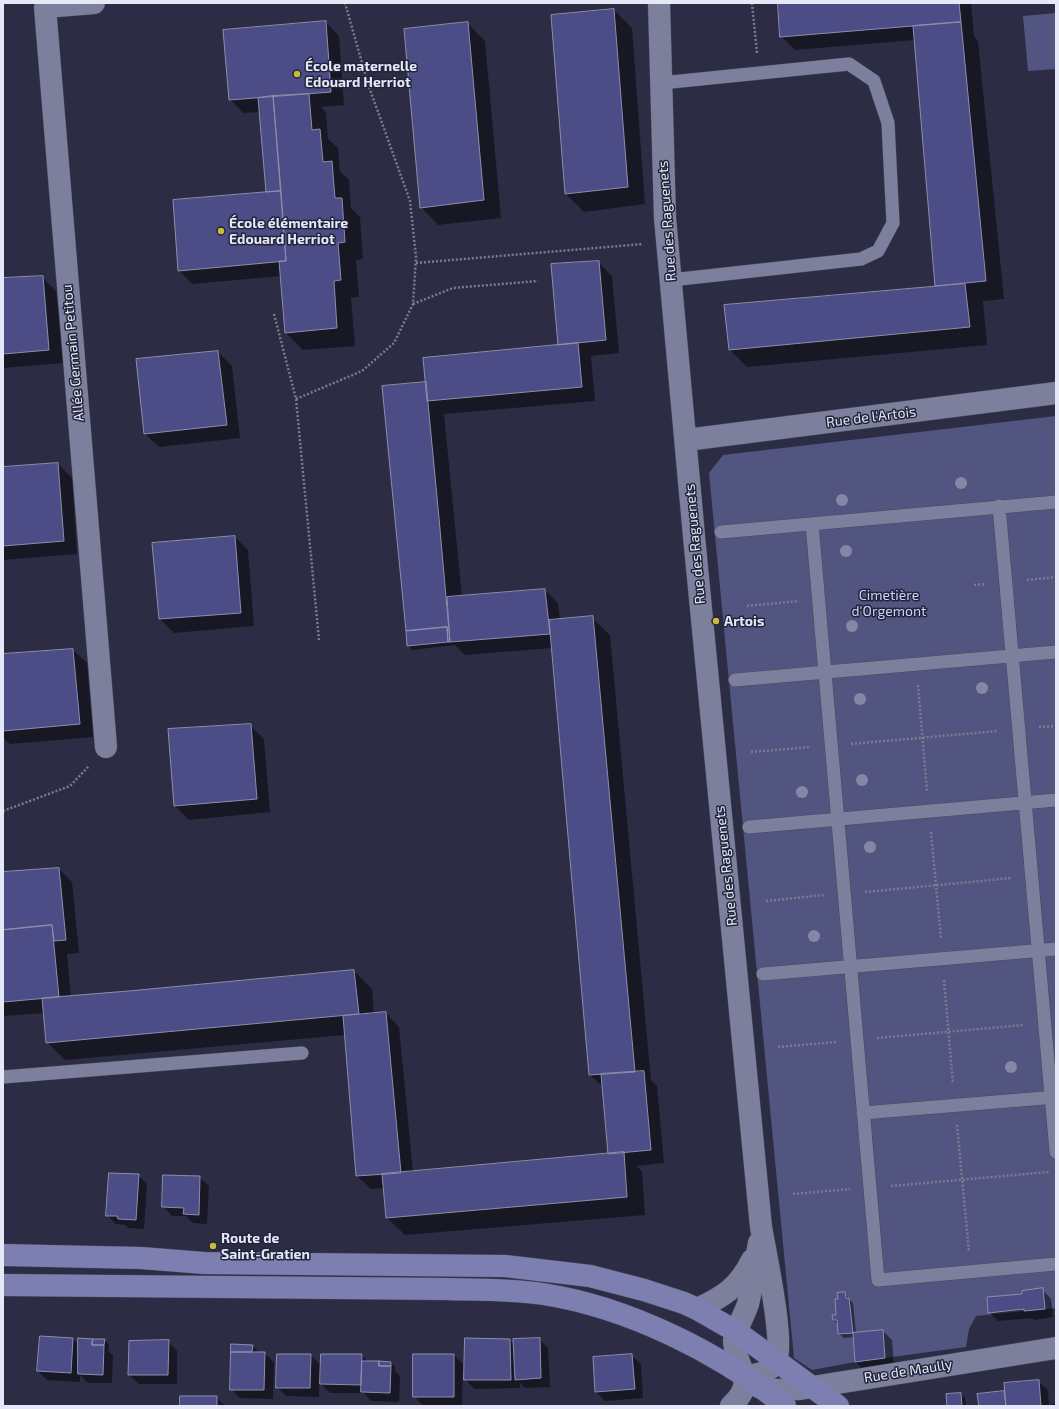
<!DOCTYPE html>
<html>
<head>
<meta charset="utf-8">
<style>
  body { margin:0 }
  #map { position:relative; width:1059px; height:1409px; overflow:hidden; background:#2c2d45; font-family:"Exo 2",sans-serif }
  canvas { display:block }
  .frame { position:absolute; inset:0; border:4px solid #e6e8f8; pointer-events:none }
</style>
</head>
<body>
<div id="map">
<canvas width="1059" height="1409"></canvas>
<div class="frame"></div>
</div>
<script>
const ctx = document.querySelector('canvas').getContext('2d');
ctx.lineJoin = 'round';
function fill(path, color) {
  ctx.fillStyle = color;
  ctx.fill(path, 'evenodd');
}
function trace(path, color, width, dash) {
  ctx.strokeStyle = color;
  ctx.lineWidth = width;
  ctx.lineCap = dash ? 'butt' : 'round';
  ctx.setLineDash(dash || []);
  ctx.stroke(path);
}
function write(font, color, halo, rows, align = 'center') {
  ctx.font = font + ' "Exo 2",sans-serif';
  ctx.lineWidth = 3;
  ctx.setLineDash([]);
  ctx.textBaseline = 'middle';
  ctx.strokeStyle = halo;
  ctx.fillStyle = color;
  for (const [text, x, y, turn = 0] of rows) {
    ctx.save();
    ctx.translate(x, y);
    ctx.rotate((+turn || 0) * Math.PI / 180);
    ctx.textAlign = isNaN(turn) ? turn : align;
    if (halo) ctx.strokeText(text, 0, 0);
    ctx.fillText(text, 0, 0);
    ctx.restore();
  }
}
const green = new Path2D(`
  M 1056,13 L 1056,69 L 1028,71 L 1023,16 Z
  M 1056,416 L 1056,1308 L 976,1316 L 969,1329 L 966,1347 L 855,1362 L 812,1370 L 794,1358 L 709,473 L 723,455 Z`);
const shadow = new Path2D(`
  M 779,3 L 971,3 L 974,36 L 978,41 L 1004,299 L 983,301 L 987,345 L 747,367 L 729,349 L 936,287 L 915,40 L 795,50 L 781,36 Z
  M 614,10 L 632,28 L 645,204 L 584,212 L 566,194 L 552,16 Z
  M 326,22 L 339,36 L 344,105 L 321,107 L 326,112 L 328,139 L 338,148 L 340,171 L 349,180 L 351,208 L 360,217 L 363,259 L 356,260 L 359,297 L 351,298 L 355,346 L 303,350 L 285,332 L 281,276 L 192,284 L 179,270 L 268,193 L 267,191 L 261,112 L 243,113 L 230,99 Z
  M 467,23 L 485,41 L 501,218 L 438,225 L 421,207 Z
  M 598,262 L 612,276 L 619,353 L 591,356 L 595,401 L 444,414 L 462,597 L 545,590 L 558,603 L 560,620 L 592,618 L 610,635 L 651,1080 L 657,1086 L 664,1163 L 636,1166 L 642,1171 L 645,1215 L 405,1235 L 387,1218 L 384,1188 L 371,1189 L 357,1176 L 345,1035 L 65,1060 L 47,1042 L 45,1013 L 3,1016 L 3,873 L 59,869 L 72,882 L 79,953 L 67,954 L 71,997 L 354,971 L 372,989 L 374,1014 L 386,1013 L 399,1027 L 413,1172 L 609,1155 L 603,1087 L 590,1075 L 552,648 L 465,655 L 455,645 L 412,650 L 408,645 L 427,383 L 560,345 Z
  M 42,277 L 56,291 L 63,363 L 3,368 L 3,279 Z
  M 218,352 L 232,366 L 240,438 L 159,447 L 145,434 Z
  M 58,464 L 72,478 L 77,554 L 3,560 L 3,468 Z
  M 235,537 L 248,550 L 254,626 L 174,633 L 160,619 L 153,544 Z
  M 73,650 L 87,663 L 93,737 L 10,744 L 3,738 L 3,655 Z
  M 250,725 L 264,739 L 270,812 L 189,820 L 175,806 L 169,730 Z
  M 138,1175 L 147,1184 L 144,1229 L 128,1228 L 125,1225 L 116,1224 L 107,1215 Z
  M 199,1177 L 209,1186 L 207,1224 L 193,1223 L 186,1216 L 172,1216 L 163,1206 Z
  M 1042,1289 L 1051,1299 L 1053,1317 L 1034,1320 L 1033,1318 L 998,1321 L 989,1312 L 1023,1295 Z
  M 844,1293 L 853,1303 L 856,1334 L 883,1331 L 892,1340 L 894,1367 L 865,1371 L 856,1362 L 854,1337 L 844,1338 L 839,1334 L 838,1324 L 833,1320 L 837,1316 L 839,1300 Z
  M 73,1339 L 79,1345 L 104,1340 L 109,1344 L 108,1351 L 113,1355 L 112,1383 L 88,1383 L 80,1375 L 80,1382 L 47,1380 L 38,1371 Z
  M 539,1339 L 548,1348 L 550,1387 L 525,1388 L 520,1383 L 520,1388 L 474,1389 L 465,1379 L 510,1340 L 515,1345 Z
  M 168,1341 L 177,1351 L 177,1384 L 139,1384 L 129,1375 Z
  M 252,1346 L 257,1350 L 256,1353 L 264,1353 L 274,1362 L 273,1399 L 240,1398 L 231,1389 Z
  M 310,1355 L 320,1364 L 319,1397 L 286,1396 L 277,1387 Z
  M 362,1355 L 368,1362 L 391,1362 L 395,1367 L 395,1371 L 400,1376 L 399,1402 L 371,1401 L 364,1393 L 330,1393 L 321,1384 Z
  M 454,1355 L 463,1364 L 462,1406 L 423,1406 L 414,1396 Z
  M 631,1355 L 641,1364 L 643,1398 L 605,1401 L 596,1392 Z
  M 1038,1381 L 1048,1390 L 1049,1406 L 980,1406 L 979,1394 L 1005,1392 Z
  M 961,1394 L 965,1398 L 966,1406 L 948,1406 Z
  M 216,1397 L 225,1406 L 181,1406 Z
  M 1056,1403 L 1056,1406 L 1052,1406 L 1052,1404 Z`);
const building = new Path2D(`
  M 778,3 L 959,3 L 961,22 L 780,37 Z
  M 614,9 L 628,187 L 565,194 L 551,15 Z
  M 326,21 L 331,92 L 229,100 L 223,30 Z
  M 468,22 L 484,200 L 420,208 L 404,29 Z
  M 961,22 L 986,281 L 935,286 L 913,26 Z
  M 309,94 L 312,130 L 320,129 L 323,162 L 332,161 L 335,198 L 342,198 L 345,242 L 338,243 L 341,280 L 334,281 L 337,328 L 285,333 L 279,261 L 286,261 L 273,96 Z
  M 273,96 L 281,191 L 266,192 L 258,98 Z
  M 281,191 L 286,261 L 178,271 L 173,200 Z
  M 599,261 L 606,340 L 558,345 L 551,264 Z
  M 43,276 L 49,350 L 3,354 L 3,278 Z
  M 965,284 L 970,327 L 729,350 L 724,305 Z
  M 578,343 L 582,387 L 427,401 L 423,358 Z
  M 218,351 L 227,425 L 144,434 L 136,359 Z
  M 426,382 L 439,518 L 450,642 L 448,642 L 447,627 L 406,631 L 382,386 Z
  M 58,463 L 64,541 L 3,546 L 3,467 Z
  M 235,536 L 241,613 L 159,619 L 152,543 Z
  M 545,589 L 550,634 L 450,642 L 447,597 Z
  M 593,616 L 635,1072 L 589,1075 L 549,620 Z
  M 447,627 L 448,642 L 407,646 L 406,631 Z
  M 73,649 L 80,724 L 3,731 L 3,654 Z
  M 251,724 L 257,799 L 174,806 L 168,729 Z
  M 59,868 L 66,940 L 54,941 L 52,925 L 3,930 L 3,872 Z
  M 52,925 L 59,997 L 3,1002 L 3,930 Z
  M 354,970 L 359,1014 L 46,1043 L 42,998 L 129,991 Z
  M 386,1012 L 401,1173 L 356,1176 L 343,1016 Z
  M 644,1071 L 651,1150 L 608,1154 L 601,1074 Z
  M 624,1152 L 627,1197 L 386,1218 L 382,1174 Z
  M 109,1173 L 139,1174 L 136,1220 L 118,1219 L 117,1216 L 106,1216 Z
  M 163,1175 L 200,1176 L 199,1215 L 183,1214 L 184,1208 L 162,1207 Z
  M 1043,1288 L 1045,1309 L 1024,1311 L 1024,1309 L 988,1313 L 987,1297 L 1022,1294 L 1022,1291 Z
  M 845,1292 L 846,1298 L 849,1298 L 853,1333 L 838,1334 L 837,1320 L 833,1320 L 832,1315 L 836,1315 L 835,1299 L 838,1299 L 837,1293 Z
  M 883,1330 L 885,1358 L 855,1362 L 853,1333 Z
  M 40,1336 L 73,1338 L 71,1373 L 37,1371 Z
  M 78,1338 L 93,1339 L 92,1345 L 104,1345 L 103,1375 L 78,1374 Z
  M 465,1338 L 510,1339 L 511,1380 L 464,1380 Z
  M 540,1338 L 541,1378 L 515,1380 L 513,1339 Z
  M 93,1339 L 105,1339 L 104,1345 L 92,1345 Z
  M 169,1340 L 168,1375 L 128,1375 L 129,1341 Z
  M 231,1344 L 253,1345 L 252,1352 L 231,1352 Z
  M 231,1352 L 265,1352 L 264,1390 L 230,1390 Z
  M 277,1354 L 311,1354 L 310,1388 L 276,1388 Z
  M 321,1354 L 362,1354 L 361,1385 L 320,1384 Z
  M 413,1354 L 454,1354 L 454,1397 L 413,1397 Z
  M 632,1354 L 635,1389 L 595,1392 L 593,1357 Z
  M 362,1361 L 379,1361 L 379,1366 L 391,1366 L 390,1393 L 361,1392 Z
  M 379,1361 L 391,1362 L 391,1366 L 379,1366 Z
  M 1039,1380 L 1041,1406 L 1006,1406 L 1004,1383 Z
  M 1004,1391 L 1006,1406 L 979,1406 L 977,1394 Z
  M 961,1393 L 962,1406 L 947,1406 L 946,1394 Z
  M 180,1396 L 217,1396 L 217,1406 L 180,1406 Z`);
const path = new Path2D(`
  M 752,3 L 757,53
  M 416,263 L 643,244
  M 413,304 L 453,288 L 538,281
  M 274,314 L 296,399 L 319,640
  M 296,399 L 362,371 L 394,343 L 413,304 L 416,257 L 410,201 L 368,84 L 345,3
  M 1027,580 L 1056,577
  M 974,585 L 986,584
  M 747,606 L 799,601
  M 918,685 L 927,791
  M 1039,727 L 1056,726
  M 851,744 L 998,731
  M 751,752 L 810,747
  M 3,811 L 70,786 L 89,766
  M 931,832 L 941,939
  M 865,892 L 1012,878
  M 766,901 L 824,895
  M 944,980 L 953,1084
  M 877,1038 L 1024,1025
  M 778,1047 L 836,1042
  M 957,1125 L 969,1252
  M 891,1186 L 1049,1172
  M 793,1194 L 850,1189`);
const service = new Path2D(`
  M 661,83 L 849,64 L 874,81 L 888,123 L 893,223 L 878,251 L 861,259 L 671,280
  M 999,506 L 1056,1152
  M 812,524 L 878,1280 L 1056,1264
  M 721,532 L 1056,502
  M 735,680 L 1056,652
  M 749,827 L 1056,800
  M 763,974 L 1056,949
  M 3,1077 L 302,1053
  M 863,1113 L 1056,1097`);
const minor = new Path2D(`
  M 94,3 L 45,7 L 106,747
  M 659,3 L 665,218 L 695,547 L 761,1227 C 765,1251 785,1343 776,1361 C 770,1373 757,1375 745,1376
  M 686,440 L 1056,393
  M 697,1309 C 723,1297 739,1287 752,1260
  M 759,1387 L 775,1390 L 800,1389 L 1056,1348
  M 731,1406 C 751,1387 745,1379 737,1356 C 736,1352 734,1346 734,1341 C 736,1328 744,1316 748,1304 C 753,1284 755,1263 759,1243`);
const secondary = new Path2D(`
  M 3,1255 L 141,1258 L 204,1263 L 505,1266 L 590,1276 L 644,1290 L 684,1303 L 697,1309 L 737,1332 L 838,1406
  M 3,1285 L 446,1289 C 478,1290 511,1289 543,1294 C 627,1307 719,1352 785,1406`);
const trees = [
  [961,483],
  [842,500],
  [846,551],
  [852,626],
  [982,688],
  [860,699],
  [862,780],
  [802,792],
  [870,847],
  [814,936],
  [1011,1067]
];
const markers = [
  [297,74,4,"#ccb939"],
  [221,231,4,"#ccb939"],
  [716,621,4,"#ccb939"],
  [213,1246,4,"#ccb939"]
];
const poiNames = [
  ["École maternelle",305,66],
  ["Edouard Herriot",305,82],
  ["École élémentaire",229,223],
  ["Edouard Herriot",229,239],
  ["Artois",724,621],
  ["Route de",221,1238],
  ["Saint-Gratien",221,1254]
];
const streetNames = [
  ["Rue des Raguenets",667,221,-94],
  ["Allée Germain Petitou",73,353,-95],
  ["Rue de l'Artois",871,417,-7],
  ["Rue des Raguenets",695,544,-95],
  ["Rue des Raguenets",726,866,-96],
  ["Rue de Maully",908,1371,-9]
];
const parkNames = [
  ["Cimetière",889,595],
  ["d'Orgemont",889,611]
];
fill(green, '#52557f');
fill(shadow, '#0007');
fill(building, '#4c4d86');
trace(building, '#8c8eab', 1);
trace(service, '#47485c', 14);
trace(minor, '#47485c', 23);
trace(secondary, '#47485c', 23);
trace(path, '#7b7c91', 2.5, [2, 2]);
trace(service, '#7d809c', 13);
trace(minor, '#7d809c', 22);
trace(secondary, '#7d7fb0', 22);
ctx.fillStyle = '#8587a6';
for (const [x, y] of trees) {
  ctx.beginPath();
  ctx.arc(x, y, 6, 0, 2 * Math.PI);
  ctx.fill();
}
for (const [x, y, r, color] of markers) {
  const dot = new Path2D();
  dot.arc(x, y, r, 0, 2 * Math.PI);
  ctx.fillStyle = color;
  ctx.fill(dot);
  trace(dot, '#22243b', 1.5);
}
write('bold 14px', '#e6e8f8', '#22243b', poiNames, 'left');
write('14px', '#e6e8f8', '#22243b', streetNames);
write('14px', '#ced1f5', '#22243b', parkNames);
</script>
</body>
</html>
